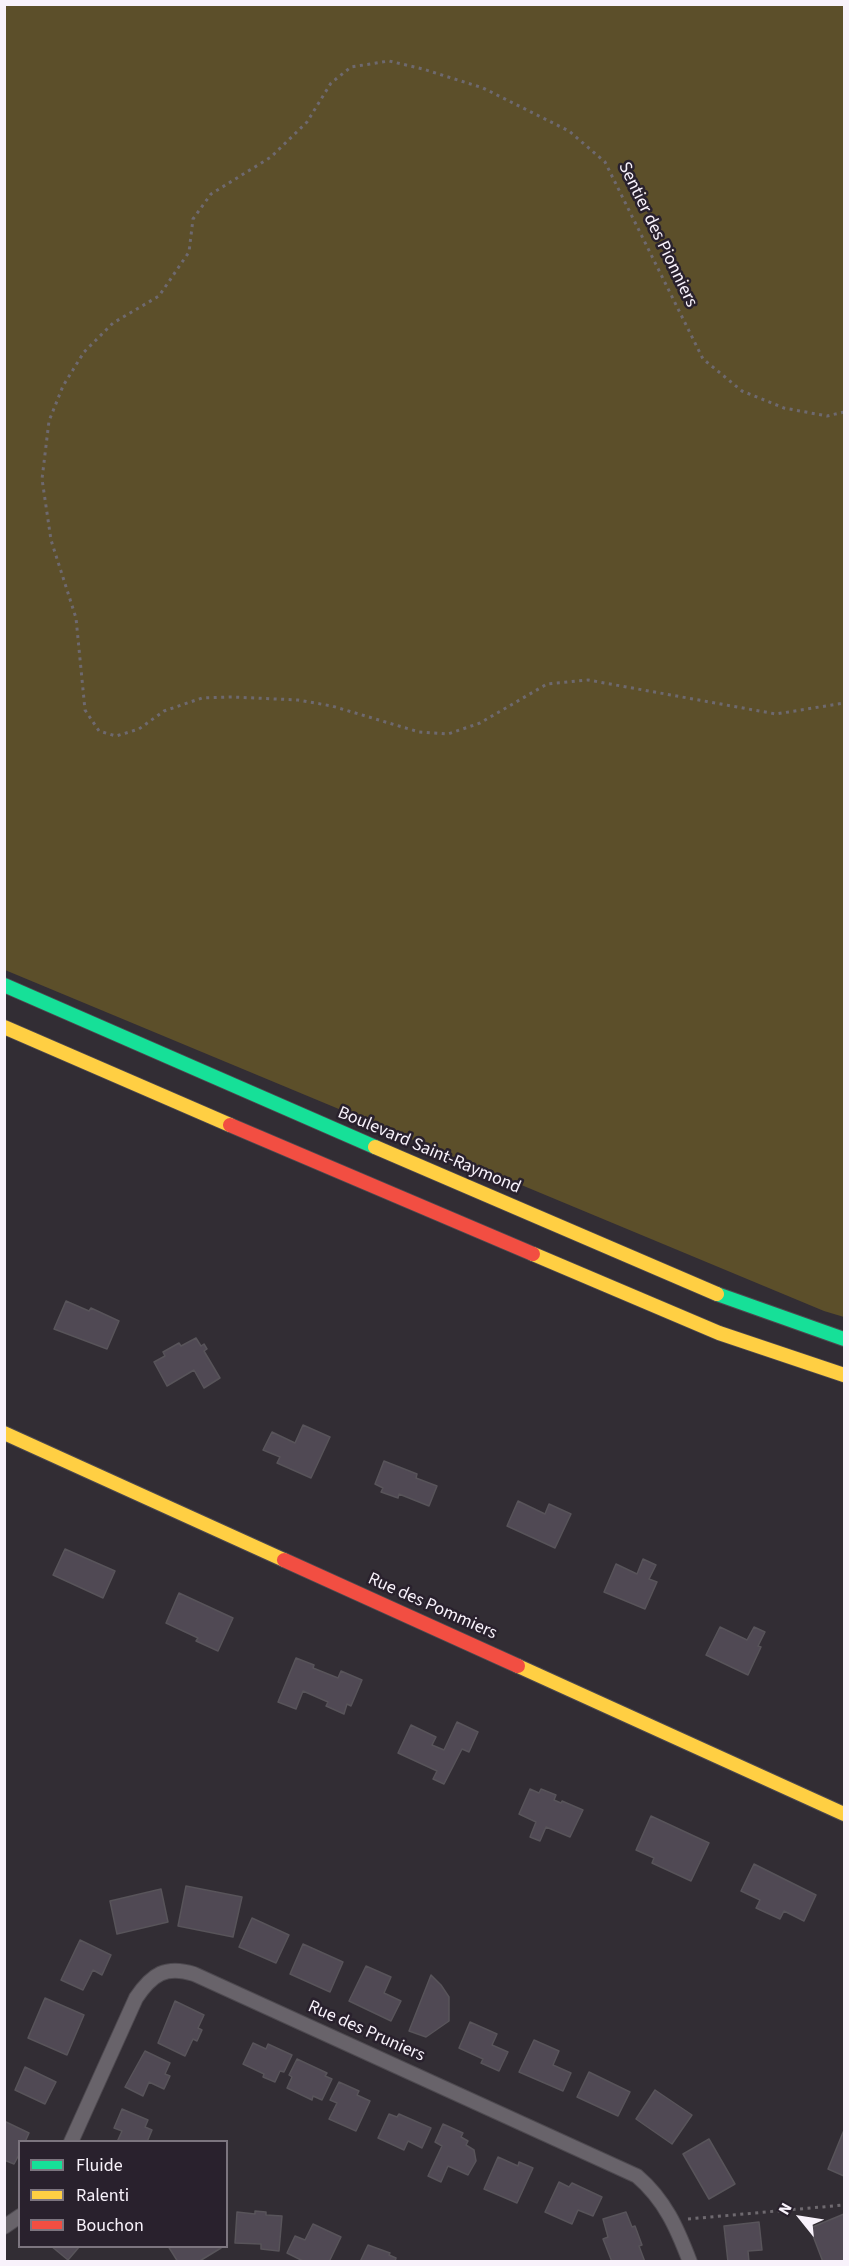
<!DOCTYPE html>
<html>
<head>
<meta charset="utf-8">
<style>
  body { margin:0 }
  #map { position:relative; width:849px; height:2266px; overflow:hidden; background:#322d34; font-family:"Source Sans 3",sans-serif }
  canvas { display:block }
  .frame { position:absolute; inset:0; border:6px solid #f8f2fb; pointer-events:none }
  .legend { position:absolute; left:18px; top:2140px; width:210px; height:108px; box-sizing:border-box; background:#29212d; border:2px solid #7c757f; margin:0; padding:8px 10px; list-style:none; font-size:18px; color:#f8f2fb }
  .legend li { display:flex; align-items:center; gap:12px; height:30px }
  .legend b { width:30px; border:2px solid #7c757f }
  .north { position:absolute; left:771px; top:2188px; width:60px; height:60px; -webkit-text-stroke:4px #29212d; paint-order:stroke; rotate:300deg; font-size:16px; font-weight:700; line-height:24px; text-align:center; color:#f8f2fb }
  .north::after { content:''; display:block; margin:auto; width:21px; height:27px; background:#f8f2fb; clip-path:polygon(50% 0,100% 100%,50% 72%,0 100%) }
</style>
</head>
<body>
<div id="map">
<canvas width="849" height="2266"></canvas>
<div class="frame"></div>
<ul class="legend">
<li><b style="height:8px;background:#16e098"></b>Fluide</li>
<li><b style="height:8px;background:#ffcf43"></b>Ralenti</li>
<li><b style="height:8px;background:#f24e42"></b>Bouchon</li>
</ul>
<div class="north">N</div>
</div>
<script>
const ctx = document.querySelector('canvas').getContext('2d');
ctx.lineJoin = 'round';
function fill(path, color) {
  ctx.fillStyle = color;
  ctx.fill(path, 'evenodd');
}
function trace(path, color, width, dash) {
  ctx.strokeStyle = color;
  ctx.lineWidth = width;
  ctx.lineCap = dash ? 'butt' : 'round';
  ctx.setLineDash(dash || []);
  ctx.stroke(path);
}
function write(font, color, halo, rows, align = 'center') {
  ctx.font = font + ' "Source Sans 3",sans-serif';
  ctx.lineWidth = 5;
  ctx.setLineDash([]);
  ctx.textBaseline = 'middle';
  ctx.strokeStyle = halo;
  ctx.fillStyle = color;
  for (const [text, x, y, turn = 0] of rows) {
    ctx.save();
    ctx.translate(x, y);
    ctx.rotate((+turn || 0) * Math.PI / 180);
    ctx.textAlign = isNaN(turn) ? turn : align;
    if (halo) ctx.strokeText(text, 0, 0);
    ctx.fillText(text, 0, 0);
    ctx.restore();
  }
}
const forest = new Path2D(`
  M 4,5 L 844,5 L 844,1317 L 824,1311 L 5,970 Z`);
const building = new Path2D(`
  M 66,1301 L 89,1311 L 91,1308 L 119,1321 L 107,1349 L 54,1329 Z
  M 196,1338 L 201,1346 L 204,1344 L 207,1349 L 204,1351 L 220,1378 L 204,1388 L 194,1370 L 167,1386 L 154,1362 L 165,1356 L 163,1352 L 179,1343 L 181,1346 Z
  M 303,1425 L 330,1437 L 311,1478 L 277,1463 L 280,1457 L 263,1450 L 272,1432 L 295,1443 Z
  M 384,1461 L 417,1474 L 416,1478 L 437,1486 L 429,1506 L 399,1494 L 398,1498 L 381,1492 L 383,1488 L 375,1484 Z
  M 518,1501 L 545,1514 L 549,1504 L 571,1514 L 555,1548 L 507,1526 Z
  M 65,1549 L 115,1571 L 103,1598 L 53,1575 Z
  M 643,1559 L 656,1565 L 649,1579 L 657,1582 L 645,1609 L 604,1592 L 616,1564 L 637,1574 Z
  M 179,1593 L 233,1618 L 218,1651 L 196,1641 L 198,1638 L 166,1623 Z
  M 720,1627 L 747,1640 L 754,1627 L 765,1632 L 758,1646 L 761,1647 L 748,1675 L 706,1655 Z
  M 296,1658 L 314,1665 L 313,1668 L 338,1678 L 341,1671 L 362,1680 L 351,1706 L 347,1704 L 344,1714 L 326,1706 L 328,1702 L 303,1691 L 296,1709 L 278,1702 Z
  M 457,1722 L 478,1732 L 469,1752 L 462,1749 L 444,1784 L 433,1779 L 437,1771 L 398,1753 L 411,1725 L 436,1737 L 432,1745 L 444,1750 Z
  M 530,1789 L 539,1793 L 541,1789 L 556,1795 L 554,1800 L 561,1803 L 562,1801 L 583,1810 L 570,1837 L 546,1827 L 540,1841 L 530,1837 L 536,1822 L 519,1814 Z
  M 651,1816 L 709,1843 L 691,1881 L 652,1863 L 654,1858 L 636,1850 Z
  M 754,1864 L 816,1895 L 804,1921 L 784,1911 L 780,1919 L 756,1908 L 760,1900 L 741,1891 Z
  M 186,1886 L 242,1897 L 233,1937 L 178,1926 Z
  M 161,1889 L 168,1922 L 117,1934 L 110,1901 Z
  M 252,1918 L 289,1935 L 276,1963 L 239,1947 Z
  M 80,1940 L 111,1955 L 102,1975 L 93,1970 L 83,1990 L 61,1980 Z
  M 303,1944 L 343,1962 L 330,1992 L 290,1974 Z
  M 366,1966 L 391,1977 L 384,1993 L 401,2001 L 391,2021 L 349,2001 Z
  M 431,1975 L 441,1985 L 449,1997 L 449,2021 L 426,2037 L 409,2031 Z
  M 45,1998 L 84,2015 L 67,2055 L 28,2038 Z
  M 175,2001 L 204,2015 L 198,2028 L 202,2030 L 197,2041 L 193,2039 L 185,2056 L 158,2043 Z
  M 470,2022 L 497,2034 L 492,2045 L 508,2052 L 499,2071 L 481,2063 L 483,2059 L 459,2048 Z
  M 534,2040 L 559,2051 L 553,2065 L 571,2073 L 563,2091 L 519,2072 Z
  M 253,2043 L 266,2049 L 268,2044 L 292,2055 L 284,2072 L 280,2071 L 275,2082 L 263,2077 L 264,2074 L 243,2064 Z
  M 145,2051 L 170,2063 L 165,2074 L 170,2076 L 164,2089 L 149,2082 L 143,2096 L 125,2087 Z
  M 297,2059 L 327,2073 L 325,2076 L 332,2079 L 322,2100 L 313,2096 L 312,2100 L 287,2088 L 292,2077 L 289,2075 Z
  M 25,2067 L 56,2082 L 45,2104 L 15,2090 Z
  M 589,2072 L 630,2092 L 618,2116 L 577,2097 Z
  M 339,2082 L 359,2091 L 357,2095 L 370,2101 L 356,2131 L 329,2119 L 337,2103 L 330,2100 Z
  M 655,2090 L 692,2115 L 672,2144 L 636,2119 Z
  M 122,2109 L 148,2120 L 145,2127 L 152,2130 L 147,2142 L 117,2142 L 122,2131 L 114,2128 Z
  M 389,2114 L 397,2117 L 399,2114 L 431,2128 L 422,2148 L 408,2141 L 404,2150 L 378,2138 Z
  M 4,2121 L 29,2133 L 25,2142 L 20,2142 L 20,2153 L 14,2164 L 4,2160 Z
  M 443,2124 L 463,2133 L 461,2137 L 468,2141 L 466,2145 L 474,2150 L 476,2161 L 468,2175 L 448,2166 L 441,2182 L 428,2176 L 442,2146 L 435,2142 Z
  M 844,2130 L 844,2176 L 828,2169 Z
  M 709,2139 L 735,2184 L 709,2199 L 683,2154 Z
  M 498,2157 L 518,2166 L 519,2162 L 533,2168 L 517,2203 L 484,2189 Z
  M 559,2182 L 569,2187 L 572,2183 L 602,2197 L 593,2216 L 578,2210 L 572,2224 L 545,2212 Z
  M 255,2211 L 266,2212 L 266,2215 L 282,2216 L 279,2251 L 261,2249 L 261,2244 L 235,2243 L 237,2212 L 255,2214 Z
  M 626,2212 L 632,2227 L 635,2226 L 642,2245 L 639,2246 L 645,2262 L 612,2262 L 603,2239 L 608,2237 L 603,2219 Z
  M 844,2214 L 844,2262 L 823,2262 L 810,2228 Z
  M 759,2222 L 762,2250 L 748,2251 L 749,2262 L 728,2262 L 724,2226 Z
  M 313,2224 L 341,2237 L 329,2262 L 305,2262 L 287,2253 L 295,2236 L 305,2240 Z
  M 368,2245 L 390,2253 L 389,2255 L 396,2258 L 395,2262 L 360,2262 Z
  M 51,2246 L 80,2246 L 68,2260 Z
  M 168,2246 L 220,2246 L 221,2248 L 198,2262 L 178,2262 Z`);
const path = new Path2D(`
  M 844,412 L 827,416 L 784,408 L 742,391 L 703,359 L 605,162 L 569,131 L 483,88 L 423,69 L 389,61 L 351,67 L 331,83 L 307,122 L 271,157 L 211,194 L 193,219 L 189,252 L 159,296 L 113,323 L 84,352 L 63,386 L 49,421 L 42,479 L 51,540 L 76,618 L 85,710 L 99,731 L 116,736 L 139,729 L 164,711 L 202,698 L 232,697 L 298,700 L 332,706 L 419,732 L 448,734 L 480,723 L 547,684 L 588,680 L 776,714 L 844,703
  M 688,2219 L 844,2205`);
const street = new Path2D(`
  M 71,2142 L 136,1998 C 152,1974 166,1965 194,1974 L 637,2176 C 665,2200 677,2228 690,2262
  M 4,2227 L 20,2216`);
const fast = new Path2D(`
  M 4,985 L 375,1147
  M 717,1294 L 844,1339`);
const slow = new Path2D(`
  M 4,1027 L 230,1125
  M 375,1147 L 717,1294
  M 533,1254 L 719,1333 L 844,1375
  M 4,1433 L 284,1560
  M 518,1666 L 844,1814`);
const jam = new Path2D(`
  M 230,1125 L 533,1254
  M 284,1560 L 518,1666`);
const streetNames = [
  ["Sentier des Pionniers",657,235,64],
  ["Boulevard Saint-Raymond",429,1151,23],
  ["Rue des Pommiers",432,1607,24],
  ["Rue des Pruniers",366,2032,24]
];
fill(forest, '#5c4f2a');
fill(building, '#504954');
trace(building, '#58545a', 1.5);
trace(street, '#4d494f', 16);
trace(fast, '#4d494f', 16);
trace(slow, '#4d494f', 16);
trace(jam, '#4d494f', 16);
trace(path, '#6e696f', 3, [3, 4.5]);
trace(street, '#68636a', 14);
trace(fast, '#16e098', 14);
trace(slow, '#ffcf43', 14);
trace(jam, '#f24e42', 14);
write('18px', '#f8f2fb', '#29212d', streetNames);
</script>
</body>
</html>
